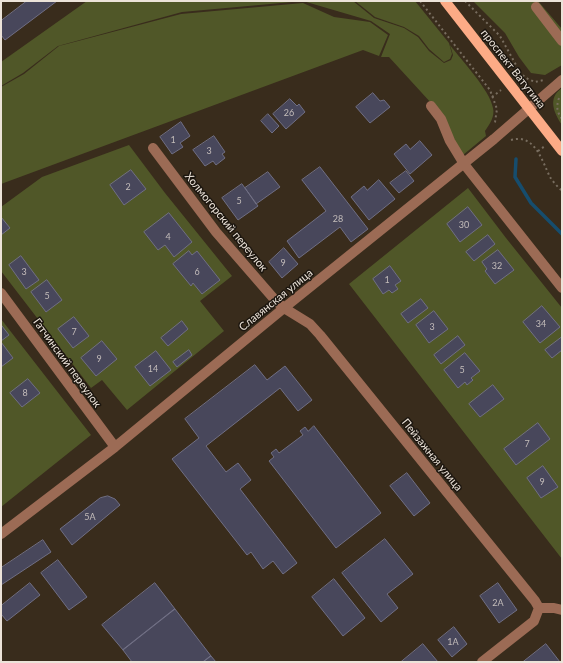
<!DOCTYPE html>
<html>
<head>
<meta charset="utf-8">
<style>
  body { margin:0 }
  #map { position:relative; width:563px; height:663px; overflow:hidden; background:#392c1c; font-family:Lato,sans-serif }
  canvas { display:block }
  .frame { position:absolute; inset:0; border:2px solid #ece3d9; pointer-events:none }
</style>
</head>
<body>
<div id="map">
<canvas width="563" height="663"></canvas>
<div class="frame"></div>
</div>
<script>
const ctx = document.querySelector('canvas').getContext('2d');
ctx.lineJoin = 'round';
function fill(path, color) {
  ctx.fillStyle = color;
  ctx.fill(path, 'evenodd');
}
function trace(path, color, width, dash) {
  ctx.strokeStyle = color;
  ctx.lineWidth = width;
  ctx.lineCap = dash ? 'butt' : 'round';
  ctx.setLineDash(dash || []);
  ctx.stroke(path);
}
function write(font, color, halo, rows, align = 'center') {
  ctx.font = font + ' Lato,sans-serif';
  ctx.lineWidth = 3;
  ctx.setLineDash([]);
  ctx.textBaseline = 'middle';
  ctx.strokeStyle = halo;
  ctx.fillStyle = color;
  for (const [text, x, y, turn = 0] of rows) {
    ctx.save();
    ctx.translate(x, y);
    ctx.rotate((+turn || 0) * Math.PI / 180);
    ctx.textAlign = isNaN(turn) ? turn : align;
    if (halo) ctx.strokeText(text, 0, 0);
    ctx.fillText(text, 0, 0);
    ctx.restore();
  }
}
const green = new Path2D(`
  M 87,1 L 353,1 L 374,18 L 404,28 L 418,37 L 429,51 L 444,63 L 451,60 L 453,55 L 450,45 C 462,61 490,90 493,108 C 495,116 490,124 485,131 L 486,136 L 463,155 L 453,139 L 443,116 L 389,57 L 381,57 L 390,34 L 371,21 L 303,1 L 182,12 L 58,46 L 23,73 L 1,86 L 1,62 Z
  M 355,1 L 415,1 L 449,43 L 452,54 L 450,59 L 444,62 L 429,49 L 419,36 L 404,27 L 375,17 Z
  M 473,1 L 538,1 L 562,29 L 562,65 L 545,75 L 531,73 L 519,57 L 505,33 Z
  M 303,3 L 334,17 L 370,22 L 388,35 L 379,56 L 363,50 L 1,184 L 1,87 L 24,74 L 59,46 L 181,14 Z
  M 562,88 L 562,125 C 554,113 547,98 562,88 Z
  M 129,145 L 165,193 L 232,276 L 200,301 L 224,331 L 127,410 L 102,380 L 91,388 L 1,271 L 1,207 L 42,177 Z
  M 468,188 L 506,238 L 562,308 L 562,559 L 349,284 Z
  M 1,319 L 91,435 L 1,507 Z`);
const stream = new Path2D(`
  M 516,159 L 515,177 L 531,203 L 562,234`);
const building = new Path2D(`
  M 27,1 L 57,1 L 5,40 L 1,35 L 1,21 Z
  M 373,93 L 380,101 L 384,100 L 390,107 L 370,123 L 356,107 Z
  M 290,99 L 297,106 L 299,104 L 305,112 L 286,129 L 273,114 Z
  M 268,114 L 279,126 L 272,133 L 261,121 Z
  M 181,122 L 190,136 L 180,143 L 183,147 L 172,154 L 160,137 Z
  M 214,136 L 225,152 L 222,154 L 225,158 L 216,165 L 213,161 L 205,166 L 193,150 Z
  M 420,141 L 432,155 L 410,174 L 394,154 L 406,144 L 410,149 Z
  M 320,167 L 368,229 L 351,242 L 340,227 L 299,258 L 287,241 L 326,211 L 302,180 Z
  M 131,170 L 146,189 L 124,205 L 110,185 Z
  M 406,171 L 414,181 L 399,193 L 390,183 Z
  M 268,172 L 280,187 L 256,204 L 245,188 Z
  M 379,180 L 395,199 L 369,220 L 351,197 L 364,186 L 367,190 Z
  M 242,184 L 258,206 L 238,220 L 222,198 Z
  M 468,207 L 482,225 L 460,242 L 447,224 Z
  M 169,213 L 192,242 L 174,257 L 165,245 L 158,250 L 144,232 Z
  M 1,217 L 10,228 L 1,235 Z
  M 488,235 L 495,244 L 474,261 L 466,252 Z
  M 284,248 L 298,264 L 282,278 L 269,262 Z
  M 498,250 L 514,270 L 495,284 L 485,271 L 487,269 L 482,262 Z
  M 189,251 L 192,255 L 197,251 L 220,280 L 202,294 L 193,283 L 191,286 L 173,264 Z
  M 21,256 L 39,280 L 26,289 L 9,265 Z
  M 390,266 L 401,281 L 395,285 L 398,289 L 392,293 L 389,290 L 383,294 L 373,279 Z
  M 47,280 L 62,300 L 46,312 L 31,292 Z
  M 421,299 L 428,308 L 408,323 L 401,314 Z
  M 542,306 L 560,327 L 540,343 L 523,322 Z
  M 434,311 L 448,329 L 429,343 L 416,325 Z
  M 74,317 L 89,336 L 73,348 L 58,329 Z
  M 182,321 L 188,329 L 168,346 L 161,338 Z
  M 2,326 L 9,335 L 1,341 L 1,327 Z
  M 458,336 L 465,345 L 441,364 L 434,355 Z
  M 562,337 L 562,350 L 552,358 L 545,350 Z
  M 102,341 L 117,359 L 96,376 L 81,358 Z
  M 1,342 L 13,358 L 1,367 Z
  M 189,350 L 192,355 L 177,367 L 173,362 Z
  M 156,351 L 171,370 L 150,386 L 135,367 Z
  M 465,353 L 480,371 L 471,378 L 473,380 L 467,385 L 465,382 L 458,388 L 444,370 Z
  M 255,365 L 267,380 L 285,366 L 312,400 L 298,411 L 280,388 L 206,446 L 226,472 L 238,463 L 251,480 L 240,489 L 297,563 L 283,574 L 273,561 L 263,569 L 251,552 L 247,555 L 172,459 L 199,438 L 185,419 Z
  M 28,379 L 40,393 L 22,407 L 10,393 Z
  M 493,385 L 504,399 L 480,417 L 469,404 Z
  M 538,423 L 550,439 L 516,465 L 504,449 Z
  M 314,426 L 381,513 L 336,548 L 269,461 L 274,457 L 271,453 L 276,449 L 279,453 L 303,435 L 300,431 L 305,427 L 308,431 Z
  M 543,466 L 558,487 L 541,498 L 527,478 Z
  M 407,473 L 430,503 L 414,516 L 390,486 Z
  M 108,496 L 115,499 L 120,505 L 72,545 L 60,529 L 100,498 Z
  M 385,539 L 413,574 L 387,594 L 398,608 L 381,622 L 342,573 Z
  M 43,540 L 51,552 L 1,585 L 1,568 Z
  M 58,560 L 87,597 L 69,610 L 41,573 Z
  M 334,579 L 365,618 L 343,636 L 312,597 Z
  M 30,583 L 40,595 L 7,621 L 1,614 L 1,606 Z
  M 155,583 L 175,609 L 123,650 L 102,625 Z
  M 498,583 L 517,610 L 499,623 L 480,596 Z
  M 175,609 L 211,656 L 203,662 L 132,662 L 123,650 Z
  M 454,627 L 467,644 L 452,657 L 438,640 Z
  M 423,644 L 438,662 L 401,662 Z
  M 546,644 L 560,662 L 523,662 Z
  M 211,656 L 216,662 L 203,662 Z`);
const path = new Path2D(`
  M 420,1 L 490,90 L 497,109 L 495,122 L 494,124
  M 465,1 L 500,36 L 521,74 L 528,79 L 535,82 L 544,80
  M 492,97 L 501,90
  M 559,98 C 556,107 557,112 562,119
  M 511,140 C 535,133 542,161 550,177 C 553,182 558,187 562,191
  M 538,151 L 545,146`);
const minor = new Path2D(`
  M 536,7 L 562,41
  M 431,106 L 441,119 L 450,141 L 464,164 L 562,288
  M 153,148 L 216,232 L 275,300 L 284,308 L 310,324 L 320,335 L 535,601 L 539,608 L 554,608 L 562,610
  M 1,293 L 115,447
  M 1,534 L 115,447 L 284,308 L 494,139 L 562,80
  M 482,662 L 534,621 L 539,608`);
const major = new Path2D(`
  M 445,1 L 562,151`);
const numberNames = [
  ["26",289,113],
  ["1",173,140],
  ["3",209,151],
  ["2",128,187],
  ["5",239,201],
  ["28",338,219],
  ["30",464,225],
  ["4",168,237],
  ["9",283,263],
  ["32",497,266],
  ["3",24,272],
  ["6",197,272],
  ["1",387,280],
  ["5",47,296],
  ["34",541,324],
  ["3",432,327],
  ["7",74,332],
  ["9",99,359],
  ["14",153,369],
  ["5",462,370],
  ["8",25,393],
  ["7",527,444],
  ["9",542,482],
  ["5А",90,517],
  ["2А",498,603],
  ["1А",453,642]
];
const streetNames = [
  ["проспект Ватутина",513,69,52],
  ["Холмогорский переулок",226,222,51],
  ["Славянская улица",276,300,-39],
  ["Гатчинский переулок",67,363,54],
  ["Пейзажная улица",432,455,51]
];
fill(green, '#505728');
trace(stream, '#164d6e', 3.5);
fill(building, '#48475b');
trace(building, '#706f84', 1);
trace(path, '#786d5f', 2, [2, 3]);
trace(minor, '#9c6b55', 10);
trace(major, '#fcab86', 10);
write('9px', '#c3bcba', null, numberNames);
write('11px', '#ece3d9', '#1c160f', streetNames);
</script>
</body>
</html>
